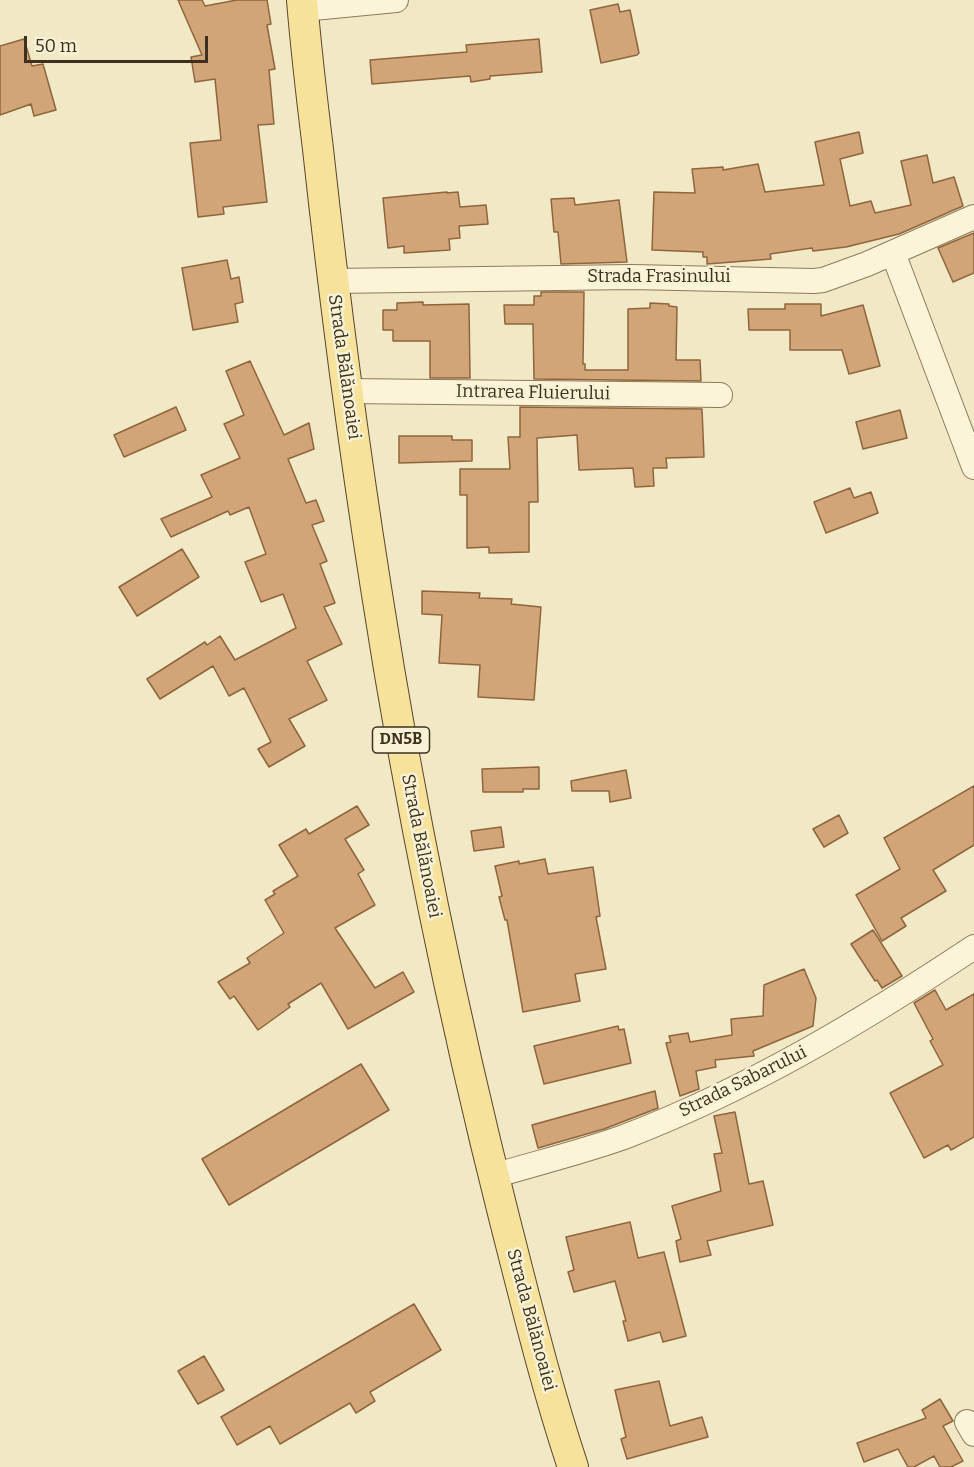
<!DOCTYPE html>
<html>
<head>
<meta charset="utf-8">
<style>
  body { margin:0 }
  #map { position:relative; width:974px; height:1467px; overflow:hidden; background:#f1e8c5; font-family:Bitter,serif }
  canvas { display:block }
  .scale { position:absolute; left:24px; top:36px; width:184px; height:27px; box-sizing:border-box; border:3px solid #3d301e; border-top:0; padding-left:8px; font-size:18px; line-height:21px; white-space:nowrap; color:#3d301e; -webkit-text-stroke:4px #f8f1d5; paint-order:stroke }
</style>
</head>
<body>
<div id="map">
<canvas width="974" height="1467"></canvas>
<div class="scale">50 m</div>
</div>
<script>
const ctx = document.querySelector('canvas').getContext('2d');
ctx.lineJoin = 'round';
function fill(path, color) {
  ctx.fillStyle = color;
  ctx.fill(path, 'evenodd');
}
function trace(path, color, width, dash) {
  ctx.strokeStyle = color;
  ctx.lineWidth = width;
  ctx.lineCap = dash ? 'butt' : 'round';
  ctx.setLineDash(dash || []);
  ctx.stroke(path);
}
function write(font, color, halo, rows, align = 'center') {
  ctx.font = font + ' Bitter,serif';
  ctx.lineWidth = 5;
  ctx.setLineDash([]);
  ctx.textBaseline = 'middle';
  ctx.strokeStyle = halo;
  ctx.fillStyle = color;
  for (const [text, x, y, turn = 0] of rows) {
    ctx.save();
    ctx.translate(x, y);
    ctx.rotate((+turn || 0) * Math.PI / 180);
    ctx.textAlign = isNaN(turn) ? turn : align;
    if (halo) ctx.strokeText(text, 0, 0);
    ctx.fillText(text, 0, 0);
    ctx.restore();
  }
}
const building = new Path2D(`
  M 178,0 L 202,0 L 205,6 L 237,0 L 267,0 L 271,24 L 267,25 L 275,69 L 269,70 L 274,124 L 258,125 L 267,202 L 223,207 L 224,214 L 198,217 L 190,143 L 221,140 L 215,79 L 195,82 L 191,57 L 202,55 Z
  M 618,4 L 620,12 L 630,10 L 639,53 L 637,55 L 601,63 L 590,10 Z
  M 24,39 L 32,66 L 43,64 L 56,110 L 34,116 L 31,104 L 0,115 L 0,46 Z
  M 539,39 L 542,72 L 490,76 L 490,79 L 471,82 L 470,76 L 372,84 L 370,60 L 467,52 L 466,45 Z
  M 859,132 L 863,153 L 840,159 L 850,206 L 871,201 L 875,213 L 911,205 L 901,161 L 927,155 L 933,183 L 954,177 L 963,206 L 899,234 L 846,247 L 813,251 L 812,248 L 770,254 L 771,259 L 707,264 L 707,257 L 703,257 L 703,252 L 652,250 L 654,192 L 695,193 L 692,169 L 723,167 L 723,170 L 758,164 L 765,192 L 824,185 L 815,142 Z
  M 447,192 L 447,193 L 458,192 L 460,207 L 486,205 L 488,224 L 459,226 L 460,238 L 449,239 L 450,250 L 404,253 L 404,246 L 388,248 L 383,198 Z
  M 574,198 L 575,205 L 619,200 L 627,262 L 561,264 L 558,232 L 554,232 L 551,199 Z
  M 974,233 L 974,273 L 953,282 L 938,248 Z
  M 227,260 L 231,279 L 239,277 L 243,302 L 235,304 L 238,322 L 193,330 L 182,268 Z
  M 541,292 L 584,292 L 583,364 L 585,364 L 585,370 L 628,370 L 628,309 L 650,308 L 650,303 L 669,304 L 669,306 L 677,307 L 676,360 L 700,360 L 701,381 L 534,379 L 533,324 L 505,324 L 504,305 L 534,305 L 534,296 L 541,296 Z
  M 423,302 L 423,305 L 469,304 L 470,378 L 430,378 L 430,341 L 393,341 L 393,330 L 383,330 L 383,310 L 397,310 L 397,303 Z
  M 785,304 L 821,304 L 821,316 L 863,305 L 880,366 L 849,374 L 842,350 L 790,350 L 790,330 L 749,330 L 748,309 L 785,309 Z
  M 250,361 L 284,435 L 309,423 L 314,449 L 288,459 L 306,503 L 316,500 L 324,521 L 312,525 L 327,561 L 320,564 L 335,603 L 324,607 L 342,644 L 307,661 L 327,700 L 289,719 L 305,746 L 269,767 L 258,749 L 271,742 L 244,688 L 229,696 L 213,666 L 160,699 L 147,679 L 205,642 L 207,645 L 220,636 L 235,660 L 296,628 L 283,594 L 261,602 L 245,562 L 266,554 L 249,507 L 230,515 L 228,511 L 171,537 L 161,519 L 212,497 L 201,475 L 240,458 L 224,424 L 244,415 L 226,371 Z
  M 176,407 L 186,430 L 124,457 L 114,435 Z
  M 520,407 L 702,409 L 704,457 L 666,458 L 667,468 L 653,468 L 654,486 L 635,487 L 633,468 L 579,470 L 577,435 L 537,438 L 538,502 L 529,502 L 529,552 L 489,553 L 489,547 L 467,548 L 467,495 L 460,495 L 460,469 L 510,469 L 508,437 L 520,437 Z
  M 900,410 L 907,438 L 863,449 L 856,422 Z
  M 399,436 L 452,436 L 452,440 L 472,440 L 472,461 L 399,463 Z
  M 850,488 L 854,498 L 871,492 L 878,513 L 826,533 L 814,502 Z
  M 182,549 L 199,577 L 137,616 L 119,587 Z
  M 422,591 L 480,593 L 479,598 L 512,599 L 511,604 L 541,607 L 534,700 L 478,697 L 480,665 L 439,663 L 442,615 L 422,614 Z
  M 539,767 L 539,789 L 523,789 L 523,792 L 483,792 L 482,769 Z
  M 626,770 L 631,798 L 610,802 L 609,791 L 572,791 L 571,781 Z
  M 974,786 L 974,845 L 933,870 L 946,891 L 901,918 L 906,926 L 882,941 L 856,895 L 900,869 L 884,838 Z
  M 357,806 L 369,825 L 345,839 L 364,870 L 358,874 L 375,905 L 335,928 L 375,988 L 403,972 L 414,992 L 348,1029 L 321,983 L 288,1004 L 290,1007 L 258,1030 L 234,996 L 230,999 L 218,982 L 250,963 L 247,958 L 284,933 L 265,900 L 275,894 L 273,891 L 298,876 L 279,845 L 306,829 L 309,834 Z
  M 839,815 L 848,833 L 824,847 L 813,829 Z
  M 501,827 L 504,847 L 474,851 L 471,831 Z
  M 545,859 L 548,874 L 593,867 L 600,916 L 596,917 L 606,969 L 575,974 L 580,1001 L 523,1012 L 507,920 L 505,920 L 499,897 L 502,896 L 495,866 L 519,861 L 519,864 Z
  M 873,930 L 902,976 L 882,988 L 877,980 L 875,981 L 851,944 Z
  M 804,969 L 816,998 L 813,1026 L 753,1051 L 754,1056 L 715,1060 L 716,1067 L 696,1071 L 699,1089 L 680,1096 L 666,1043 L 671,1042 L 669,1036 L 688,1033 L 690,1042 L 732,1035 L 731,1019 L 763,1016 L 764,985 Z
  M 935,990 L 946,1010 L 974,994 L 974,1137 L 951,1150 L 948,1145 L 924,1158 L 890,1093 L 943,1065 L 930,1041 L 933,1039 L 914,1003 Z
  M 618,1026 L 619,1030 L 624,1029 L 631,1063 L 544,1084 L 534,1046 Z
  M 361,1064 L 389,1110 L 229,1205 L 202,1159 Z
  M 655,1091 L 658,1108 L 604,1129 L 538,1148 L 532,1125 Z
  M 735,1112 L 749,1184 L 763,1181 L 773,1225 L 707,1241 L 711,1255 L 680,1262 L 676,1241 L 681,1239 L 672,1206 L 721,1191 L 714,1154 L 722,1153 L 714,1116 Z
  M 630,1222 L 638,1258 L 664,1252 L 686,1336 L 663,1342 L 660,1332 L 628,1341 L 623,1321 L 626,1321 L 615,1281 L 574,1292 L 568,1272 L 574,1270 L 566,1237 Z
  M 414,1304 L 441,1350 L 370,1392 L 375,1401 L 356,1413 L 350,1403 L 280,1444 L 270,1426 L 237,1445 L 221,1417 Z
  M 204,1356 L 224,1390 L 198,1404 L 178,1371 Z
  M 659,1381 L 670,1426 L 702,1417 L 708,1437 L 627,1459 L 621,1439 L 626,1437 L 615,1390 Z
  M 940,1399 L 953,1421 L 943,1426 L 963,1461 L 951,1467 L 940,1467 L 934,1456 L 914,1467 L 908,1467 L 898,1449 L 864,1462 L 857,1443 L 926,1418 L 922,1410 Z`);
const minor = new Path2D(`
  M 303,9 L 396,0
  M 893,253 L 974,467
  M 332,281 L 632,277 L 814,281 L 823,280 L 867,264 L 974,217
  M 346,391 L 720,395
  M 493,1176 C 537,1163 582,1152 624,1137 C 749,1089 863,1021 974,947
  M 967,1422 L 974,1434`);
const major = new Path2D(`
  M 302,0 C 306,50 312,100 318,149 C 334,296 353,442 376,588 C 409,801 452,1012 505,1221 C 526,1303 546,1386 573,1467`);
const shields = [
  [401,740,57]
];
const shieldNames = [
  ["DN5B",401,740]
];
const streetNames = [
  ["Strada Frasinului",659,277],
  ["Strada Bălănoaiei",344,367,82],
  ["Intrarea Fluierului",533,393,1],
  ["Strada Bălănoaiei",421,846,79],
  ["Strada Sabarului",743,1082,-26],
  ["Strada Bălănoaiei",531,1320,75]
];
fill(building, '#d2a578');
trace(building, '#8f653d', 1.5);
trace(minor, '#8e7a59', 26);
trace(major, '#5b472e', 32);
trace(minor, '#fbf4d9', 24);
trace(major, '#f6e29b', 30);
for (const [x, y, w] of shields) {
  const box = new Path2D();
  box.roundRect(x - w / 2, y - 13, w, 26, 4.5);
  ctx.fillStyle = '#f8f1d5';
  ctx.fill(box);
  trace(box, '#3d301e', 1.5);
}
write('bold 16px', '#3d301e', null, shieldNames);
write('18px', '#3d301e', '#f8f1d5', streetNames);
</script>
</body>
</html>
